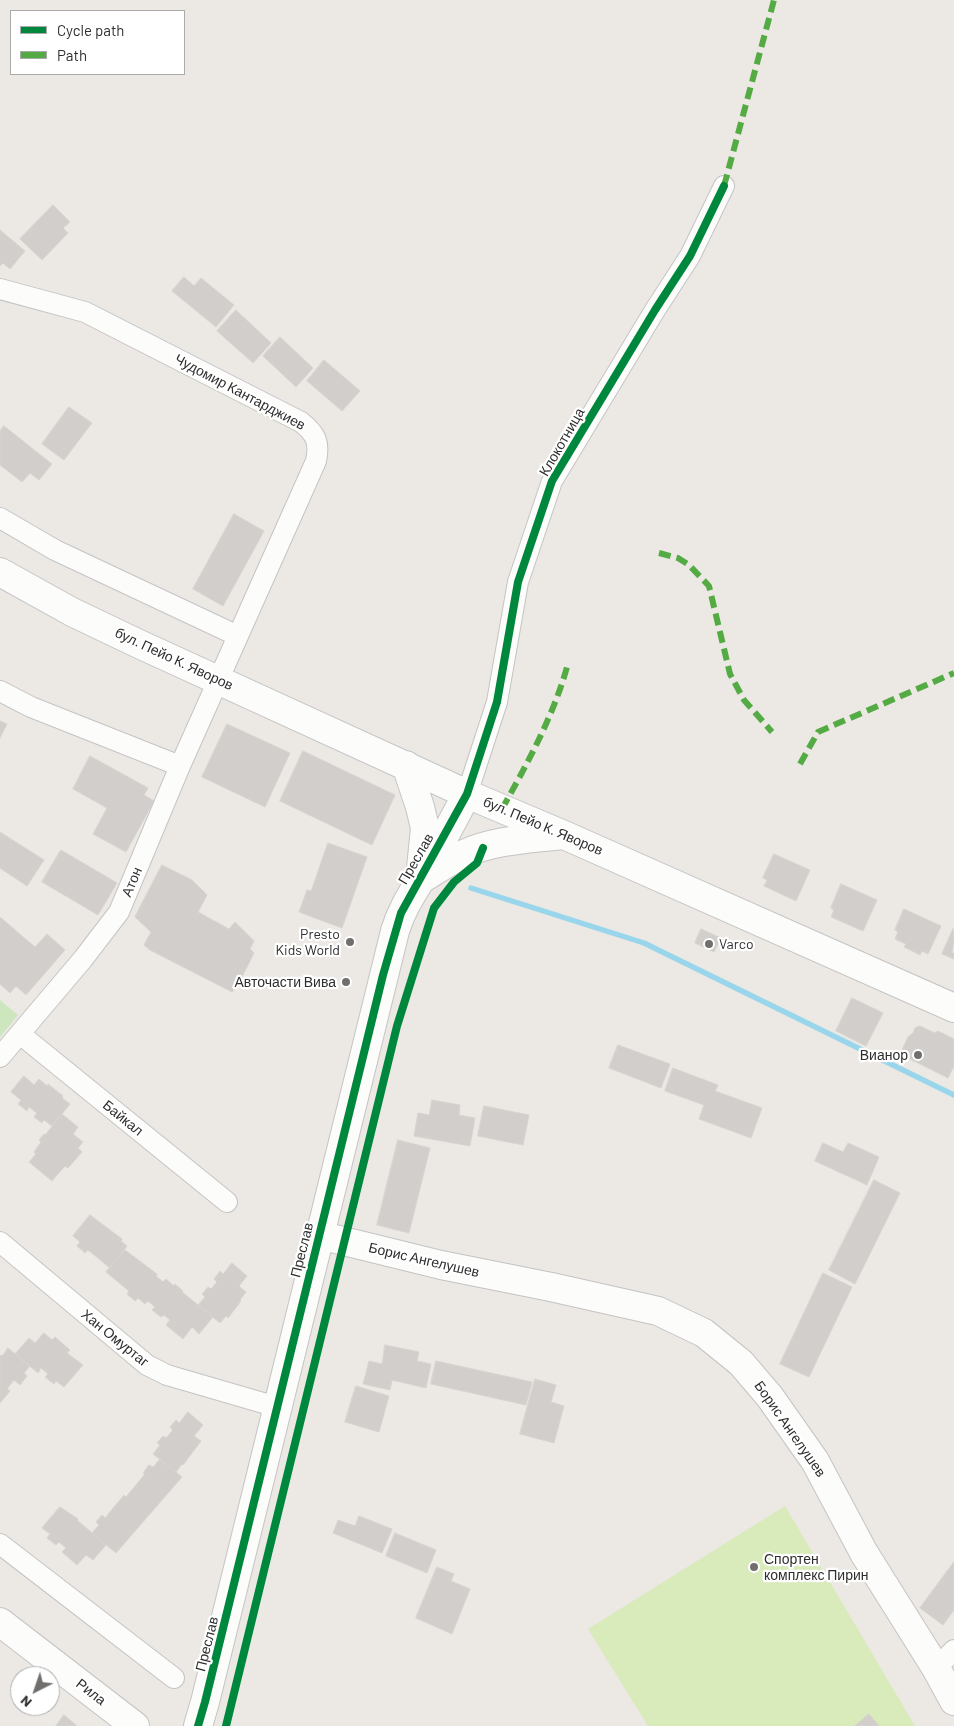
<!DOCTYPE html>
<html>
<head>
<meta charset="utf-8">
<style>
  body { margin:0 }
  #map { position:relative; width:954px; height:1726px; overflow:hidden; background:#ece8e4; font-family:Barlow,sans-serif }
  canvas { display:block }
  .legend { position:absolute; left:10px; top:10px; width:175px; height:65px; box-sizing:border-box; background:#fff; border:1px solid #ababab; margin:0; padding:6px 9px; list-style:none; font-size:15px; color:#2e2e2e }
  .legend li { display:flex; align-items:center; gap:10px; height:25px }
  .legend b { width:25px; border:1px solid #ababab }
  .north { position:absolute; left:10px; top:1666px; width:50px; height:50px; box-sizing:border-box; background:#fff; border:1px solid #ababab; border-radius:50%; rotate:221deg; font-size:14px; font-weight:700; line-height:20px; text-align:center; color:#2e2e2e }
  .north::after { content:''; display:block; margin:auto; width:18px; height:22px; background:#706f6e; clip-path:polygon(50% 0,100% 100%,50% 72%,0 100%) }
</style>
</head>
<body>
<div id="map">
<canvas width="954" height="1726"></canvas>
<ul class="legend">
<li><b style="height:6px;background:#00873e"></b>Cycle path</li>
<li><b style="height:6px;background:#54ab44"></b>Path</li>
</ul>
<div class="north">N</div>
</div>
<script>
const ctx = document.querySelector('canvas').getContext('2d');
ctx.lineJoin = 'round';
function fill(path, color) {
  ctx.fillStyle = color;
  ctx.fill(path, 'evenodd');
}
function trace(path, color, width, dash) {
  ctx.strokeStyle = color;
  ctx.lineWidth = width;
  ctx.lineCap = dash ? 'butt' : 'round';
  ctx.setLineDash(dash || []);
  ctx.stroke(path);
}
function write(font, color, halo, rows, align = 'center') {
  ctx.font = font + ' Barlow,sans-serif';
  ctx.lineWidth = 4.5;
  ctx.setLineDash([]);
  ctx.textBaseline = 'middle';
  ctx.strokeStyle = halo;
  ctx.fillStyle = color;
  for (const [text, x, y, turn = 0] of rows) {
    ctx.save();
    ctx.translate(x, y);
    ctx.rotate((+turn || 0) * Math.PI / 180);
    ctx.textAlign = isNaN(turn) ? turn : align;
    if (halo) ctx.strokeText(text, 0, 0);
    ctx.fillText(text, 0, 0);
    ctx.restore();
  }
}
const green = new Path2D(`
  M 0,1000 L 18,1015 L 0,1037 Z`);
const pitch = new Path2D(`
  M 785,1506 L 915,1726 L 648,1726 L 588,1629 Z`);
const stream = new Path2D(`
  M 471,888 L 644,943 L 954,1095`);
const building = new Path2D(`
  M 53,205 L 70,222 L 63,228 L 68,233 L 42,260 L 20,239 Z
  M 0,230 L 25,251 L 10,269 L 3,263 L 0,266 Z
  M 184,277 L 194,286 L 201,278 L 234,305 L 216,327 L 172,291 Z
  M 236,310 L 271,343 L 253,363 L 217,331 Z
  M 280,337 L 313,368 L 296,387 L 263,356 Z
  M 324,360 L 360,391 L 342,411 L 307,381 Z
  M 69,407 L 92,423 L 64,460 L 42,444 Z
  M 4,426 L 52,464 L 39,480 L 30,473 L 22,482 L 0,465 L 0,431 Z
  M 234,514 L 264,531 L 223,606 L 193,589 Z
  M 0,721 L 7,724 L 0,738 Z
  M 227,724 L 290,753 L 265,807 L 202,777 Z
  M 303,751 L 395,795 L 372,845 L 280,801 Z
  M 90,756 L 148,788 L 144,795 L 154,801 L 126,852 L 93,834 L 107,808 L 73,789 Z
  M 0,832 L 44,860 L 27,886 L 0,868 Z
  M 328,843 L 367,857 L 342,928 L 299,912 L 307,890 L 311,891 Z
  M 61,850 L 117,883 L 98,915 L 42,882 Z
  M 774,854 L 810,870 L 796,901 L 764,886 L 767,880 L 763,878 Z
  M 162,865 L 192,880 L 207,895 L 198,912 L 229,929 L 235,922 L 254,941 L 250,949 L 254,953 L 238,985 L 232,992 L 150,950 L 144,945 L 151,932 L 135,917 Z
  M 841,884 L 877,900 L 863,931 L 831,917 L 834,910 L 831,908 Z
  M 904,909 L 941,926 L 928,954 L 922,951 L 920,955 L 904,947 L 906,944 L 895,939 L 898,932 L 895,930 Z
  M 0,917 L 35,947 L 47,934 L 65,950 L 26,995 L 16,986 L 10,993 L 0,984 Z
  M 701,929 L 721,938 L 714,952 L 695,943 Z
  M 953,929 L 954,940 L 952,953 L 954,953 L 954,959 L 942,954 Z
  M 852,998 L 883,1013 L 866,1046 L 836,1031 Z
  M 920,1026 L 935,1033 L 938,1031 L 954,1039 L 954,1066 L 948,1078 L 900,1054 L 908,1037 L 913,1033 L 915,1028 Z
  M 618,1045 L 670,1064 L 661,1088 L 609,1068 Z
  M 673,1068 L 718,1085 L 715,1091 L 762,1108 L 751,1138 L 699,1119 L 704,1105 L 665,1091 Z
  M 24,1076 L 34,1085 L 39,1079 L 47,1086 L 48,1084 L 63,1096 L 62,1098 L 70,1104 L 52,1126 L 44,1120 L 42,1123 L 34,1117 L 37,1113 L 29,1107 L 27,1111 L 18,1104 L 21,1100 L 11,1092 Z
  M 432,1100 L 460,1105 L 459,1115 L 475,1118 L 470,1146 L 414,1136 L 418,1113 L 429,1115 Z
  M 484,1106 L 529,1115 L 523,1145 L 478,1136 Z
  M 62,1114 L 78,1127 L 73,1134 L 83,1142 L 78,1148 L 82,1152 L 68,1168 L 65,1166 L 52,1181 L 29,1162 L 36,1154 L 34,1152 L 41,1142 L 39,1140 L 44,1134 L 45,1135 Z
  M 398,1140 L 430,1148 L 409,1233 L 377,1225 Z
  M 823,1143 L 843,1152 L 848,1143 L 879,1157 L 867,1185 L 815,1161 Z
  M 874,1180 L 900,1193 L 855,1284 L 829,1270 Z
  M 90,1215 L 122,1239 L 121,1241 L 127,1246 L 110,1268 L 88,1250 L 85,1253 L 77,1246 L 80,1242 L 73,1236 Z
  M 125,1250 L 157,1274 L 156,1276 L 163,1282 L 166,1279 L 174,1286 L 175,1284 L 183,1291 L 182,1292 L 213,1317 L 199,1334 L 192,1327 L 183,1339 L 166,1325 L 170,1320 L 164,1315 L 161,1317 L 152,1310 L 155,1307 L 148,1301 L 145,1304 L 138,1298 L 135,1301 L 127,1294 L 129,1291 L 106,1272 Z
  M 232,1263 L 247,1276 L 239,1286 L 246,1292 L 240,1300 L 241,1301 L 228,1318 L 226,1316 L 220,1323 L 198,1305 L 205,1297 L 202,1294 L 208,1287 L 211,1289 L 217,1282 L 214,1279 L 220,1271 L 223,1274 Z
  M 823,1273 L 852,1287 L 809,1377 L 780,1364 Z
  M 44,1333 L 52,1340 L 55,1337 L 70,1350 L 67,1353 L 83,1365 L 64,1387 L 56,1381 L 54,1384 L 45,1377 L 48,1374 L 41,1368 L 38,1373 L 15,1354 L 29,1338 L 35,1343 Z
  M 385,1345 L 419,1352 L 417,1361 L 431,1364 L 426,1388 L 392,1380 L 390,1390 L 363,1384 L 369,1361 L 382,1364 Z
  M 8,1348 L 30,1366 L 24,1373 L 27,1376 L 20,1385 L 14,1380 L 7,1389 L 10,1391 L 0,1403 L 0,1355 L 2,1356 Z
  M 436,1361 L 532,1382 L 526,1405 L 431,1384 Z
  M 535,1379 L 556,1385 L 551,1402 L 564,1406 L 554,1443 L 520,1434 Z
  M 356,1386 L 389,1396 L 379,1432 L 345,1422 Z
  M 188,1412 L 203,1425 L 194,1436 L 201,1441 L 183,1465 L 182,1464 L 176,1472 L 153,1454 L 160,1445 L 157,1443 L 163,1436 L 166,1438 L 173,1430 L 170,1427 L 176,1420 L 179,1423 Z
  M 160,1459 L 182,1477 L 116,1553 L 92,1533 L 99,1525 L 96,1522 L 102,1515 L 105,1518 L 124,1495 L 126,1497 L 145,1474 L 143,1473 L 149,1465 L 153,1467 Z
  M 60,1507 L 78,1519 L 77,1520 L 106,1545 L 93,1560 L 86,1555 L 77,1565 L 62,1552 L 66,1548 L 59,1542 L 56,1545 L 47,1538 L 50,1534 L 42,1528 Z
  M 359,1516 L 392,1529 L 382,1553 L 333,1533 L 338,1520 L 355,1526 Z
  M 395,1533 L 436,1550 L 427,1573 L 386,1556 Z
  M 954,1562 L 954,1610 L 943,1625 L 920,1608 Z
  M 437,1567 L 454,1574 L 451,1581 L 470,1589 L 452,1634 L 416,1618 Z
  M 869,1714 L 879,1726 L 855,1726 Z
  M 64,1715 L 77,1726 L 56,1726 Z`);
const street = new Path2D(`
  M 0,289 L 85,312 L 301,422 C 316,434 320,442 316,461 L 180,766 L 119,912 L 83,959 L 0,1057
  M 0,518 L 55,550 L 238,636
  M 0,691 L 31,707 L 180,766
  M 467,794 L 497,702 L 518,582 L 552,481 L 655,310 L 690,256 L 724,186
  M 20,1034 L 227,1202
  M 0,1242 L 147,1365 L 167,1375 L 277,1407
  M 0,1544 L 174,1678
  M 936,1668 L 954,1650`);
const secondary = new Path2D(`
  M 0,572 L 72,612 L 139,644 L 467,794 L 564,835 L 954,1008
  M 406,765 L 420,807 L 425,828 L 421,868
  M 420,880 C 435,871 449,861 464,854 C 494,840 529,839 562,835
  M 319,1235 L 441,1265 L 551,1287 L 658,1311 L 704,1333 L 741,1363 L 770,1397 L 815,1461 L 864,1553 L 936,1668 L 954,1701
  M 0,1622 L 135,1726
  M 198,1726 L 205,1702 L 395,931 C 401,911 410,897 421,879 C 437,851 452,822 467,794`);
const quiet = new Path2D(`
  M 724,186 L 774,0
  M 659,553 L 678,558 L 689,565 L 709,586 L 730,674 L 744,700 L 772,732
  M 800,764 L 818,732 L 954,673
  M 502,809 C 527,764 553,717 567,667`);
const cycleway = new Path2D(`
  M 198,1726 L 205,1702 L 383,975 L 401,913 L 467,794 L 497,702 L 518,582 L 552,481 L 655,310 L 690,256 L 724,186
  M 226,1726 L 397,1026 L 434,908 L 454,882 L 477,863 L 483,848`);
const markers = [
  [350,942,5,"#706f6e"],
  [709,944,5,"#706f6e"],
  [346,982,5,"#706f6e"],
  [918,1055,5,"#706f6e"],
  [754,1567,5,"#706f6e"]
];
const streetNames = [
  ["Чудомир Кантарджиев",240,392,28],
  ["Клокотница",562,442,-60],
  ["бул. Пейо К. Яворов",174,659,25],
  ["бул. Пейо К. Яворов",543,826,23],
  ["Преслав",416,859,-60],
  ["Атон",132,882,-67],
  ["Байкал",123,1118,39],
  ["Преслав",302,1250,-76],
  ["Борис Ангелушев",424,1260,13],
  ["Хан Омуртаг",115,1338,39],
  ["Борис Ангелушев",790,1429,55],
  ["Преслав",207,1644,-76],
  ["Рила",91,1692,38]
];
const poiNames = [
  ["Presto",340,934],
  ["Kids World",340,950],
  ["Varco",719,944,"left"],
  ["Авточасти Вива",336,982],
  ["Вианор",908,1055],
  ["Спортен",764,1559,"left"],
  ["комплекс Пирин",764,1575,"left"]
];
fill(green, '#cee6be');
fill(pitch, '#d9eabb');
trace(stream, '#99d6ec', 5.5);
fill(building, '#d1cecb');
trace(building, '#d7d4d0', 1);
trace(street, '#c5c4c5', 22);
trace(secondary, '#c5c4c5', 30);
trace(street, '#fcfcfb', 20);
trace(secondary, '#fcfcfb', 28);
trace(quiet, '#54ab44', 6, [12, 6]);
trace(cycleway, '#00873e', 8);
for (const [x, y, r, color] of markers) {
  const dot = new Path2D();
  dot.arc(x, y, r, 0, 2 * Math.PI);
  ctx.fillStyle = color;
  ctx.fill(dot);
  trace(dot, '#fff', 2);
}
write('14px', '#2e2e2e', '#fff', streetNames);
write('14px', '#2e2e2e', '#fff', poiNames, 'right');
</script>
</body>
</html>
